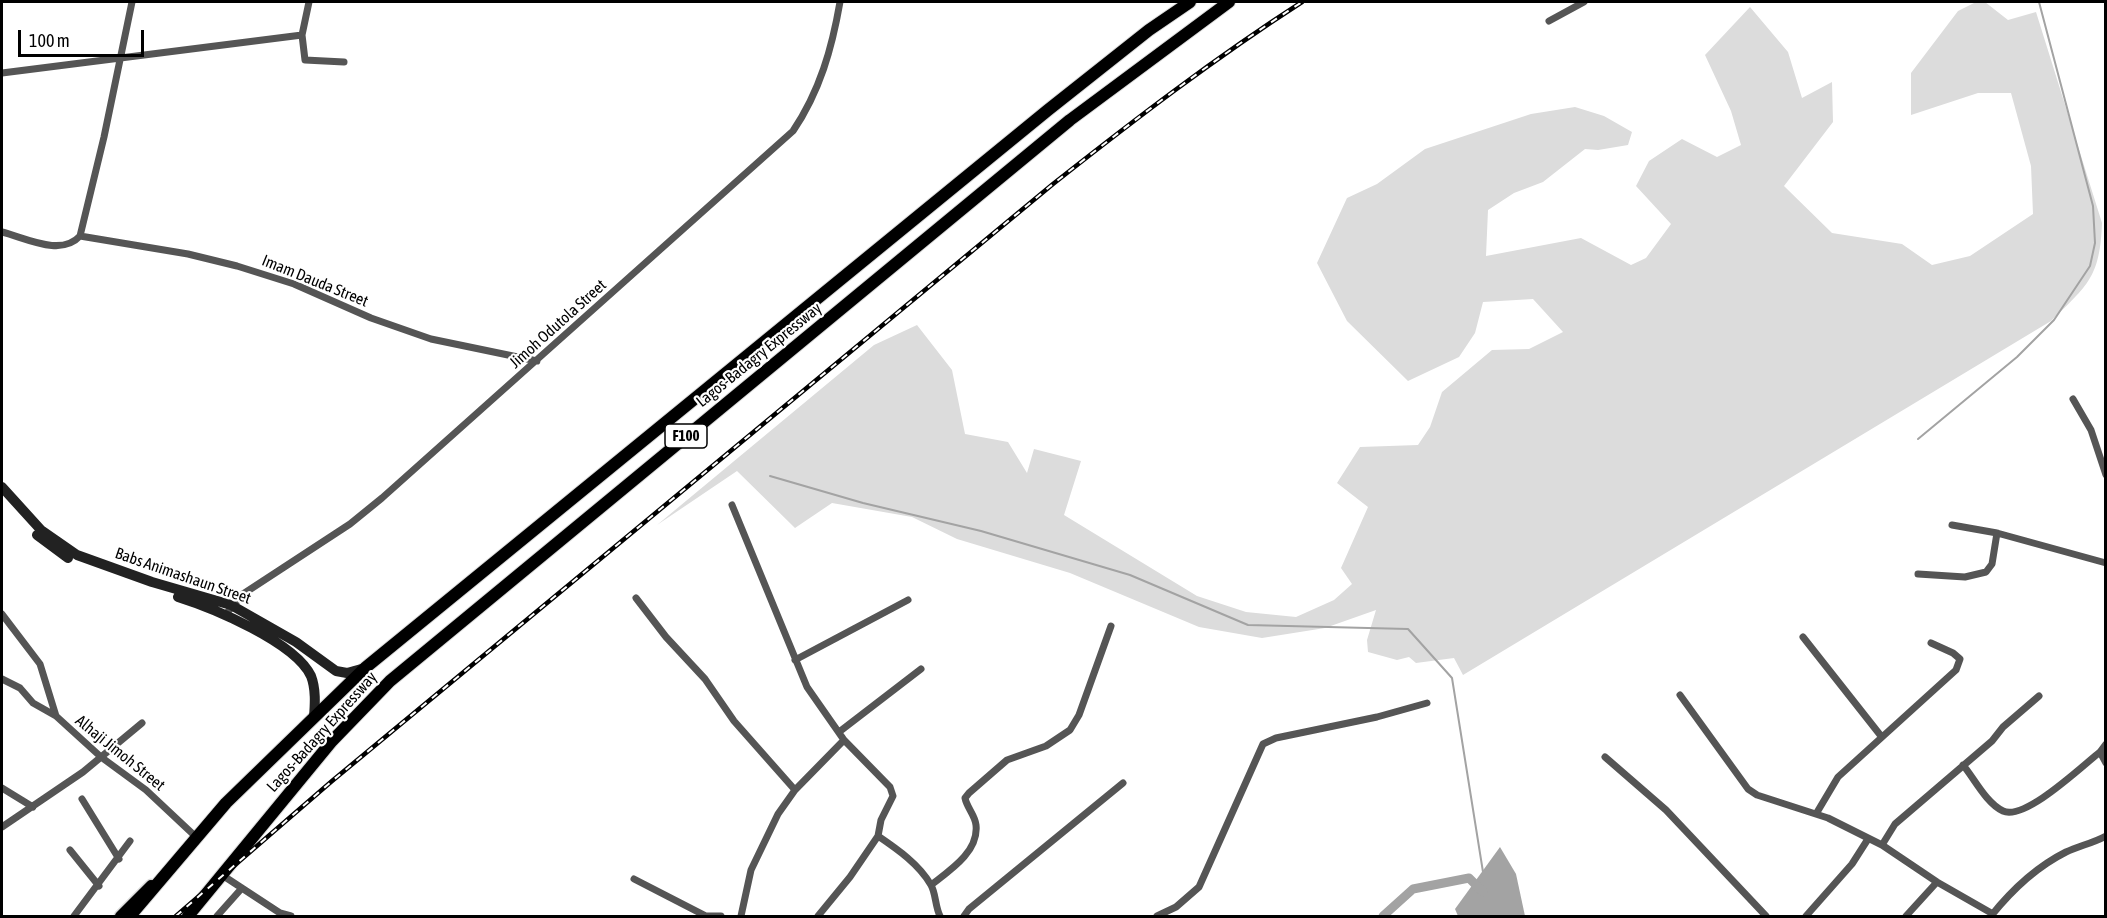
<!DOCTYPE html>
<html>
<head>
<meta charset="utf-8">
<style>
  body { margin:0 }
  #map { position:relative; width:2107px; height:918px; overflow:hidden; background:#fff; font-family:"Asap Condensed",sans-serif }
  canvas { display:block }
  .frame { position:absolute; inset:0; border:3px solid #000; pointer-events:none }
  .scale { position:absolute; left:18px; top:30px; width:126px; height:27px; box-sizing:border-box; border:3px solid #000; border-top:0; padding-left:8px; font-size:18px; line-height:21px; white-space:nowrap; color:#000; -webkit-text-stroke:4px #fff; paint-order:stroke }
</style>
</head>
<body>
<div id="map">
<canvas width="2107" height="918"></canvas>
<div class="frame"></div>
<div class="scale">100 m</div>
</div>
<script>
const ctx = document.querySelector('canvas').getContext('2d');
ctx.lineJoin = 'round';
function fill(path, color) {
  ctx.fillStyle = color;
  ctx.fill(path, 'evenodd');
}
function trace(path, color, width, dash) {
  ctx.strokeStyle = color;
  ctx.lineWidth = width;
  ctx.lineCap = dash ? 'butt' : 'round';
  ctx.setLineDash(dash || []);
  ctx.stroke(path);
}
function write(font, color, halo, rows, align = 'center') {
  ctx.font = font + ' "Asap Condensed",sans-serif';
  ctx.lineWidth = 4.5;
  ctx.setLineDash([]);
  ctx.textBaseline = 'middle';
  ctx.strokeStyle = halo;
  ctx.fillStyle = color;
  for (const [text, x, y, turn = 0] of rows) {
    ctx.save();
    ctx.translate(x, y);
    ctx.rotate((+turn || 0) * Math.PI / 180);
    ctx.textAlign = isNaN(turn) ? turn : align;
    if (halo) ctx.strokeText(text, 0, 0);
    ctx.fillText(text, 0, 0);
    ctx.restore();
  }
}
const green = new Path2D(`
  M 1976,2 L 1985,2 L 2008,20 L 2036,12 L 2102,223 C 2100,277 2088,285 2051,321 L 1463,675 L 1454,658 L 1416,663 L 1409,657 L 1397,660 L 1368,652 L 1367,640 L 1376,610 L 1325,628 L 1262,638 L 1199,627 L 1070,573 L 957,539 L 912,517 L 832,503 L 795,528 L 737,471 L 657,525 L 874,345 L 917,325 L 952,370 L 965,434 L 1008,442 L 1027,473 L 1034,449 L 1081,461 L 1064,515 L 1197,596 L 1246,612 L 1296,617 L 1334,600 L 1352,584 L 1341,568 L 1368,507 L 1337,483 L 1360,447 L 1418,445 L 1430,427 L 1442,392 L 1492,350 L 1529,349 L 1563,332 L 1533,299 L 1483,302 L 1475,333 L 1459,357 L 1408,381 L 1347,321 L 1317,263 L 1347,198 L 1377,184 L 1425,149 L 1531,114 L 1575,107 L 1604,116 L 1632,132 L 1628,145 L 1598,150 L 1585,149 L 1543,182 L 1514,193 L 1488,210 L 1486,256 L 1581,238 L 1631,265 L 1646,258 L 1671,224 L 1636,186 L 1649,161 L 1682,139 L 1717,157 L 1741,145 L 1731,111 L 1705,55 L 1750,7 L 1788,52 L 1802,98 L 1832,82 L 1833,122 L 1784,186 L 1832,233 L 1902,244 L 1932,265 L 1970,256 L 2033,214 L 2031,166 L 2011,93 L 1978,93 L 1911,115 L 1911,73 L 1958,11 Z`);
const water = new Path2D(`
  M 1500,847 L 1516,874 L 1525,916 L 1458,916 L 1455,909 Z`);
const stream = new Path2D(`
  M 1918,439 L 2017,357 L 2054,320 L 2090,266 L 2095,243 L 2093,206 L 2039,2
  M 770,476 L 863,503 L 981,531 L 1130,575 L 1248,625 L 1408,629 L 1452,678 L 1483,872`);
const canal = new Path2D(`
  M 1383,916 L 1413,889 L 1469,878 L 1483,892`);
const street = new Path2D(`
  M 309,2 L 302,35 L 305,60 L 344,62
  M 1549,21 L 1584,2
  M 2,73 L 302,35
  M 2,232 C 26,238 61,257 80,236 L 188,254 L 237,266 L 294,284 L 371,318 L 431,339 L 537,361
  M 80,236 L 104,137 L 132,2
  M 2073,399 L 2091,430 L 2106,475
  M 732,505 L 807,687 L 844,740 L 890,787 L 893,796 L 881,820 L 878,836 L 850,877 L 818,916
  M 1952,525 L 1997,533 L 2106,563
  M 1918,574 L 1965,577 L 1986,572 L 1992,564 L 1997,533
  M 636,598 L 666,637 L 705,679 L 734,721 L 795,790
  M 2,614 L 40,664 L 56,716 L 101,757 L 146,790 L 195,836
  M 226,614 L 243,594 L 350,524 L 382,498 L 793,131 C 820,91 832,48 840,2
  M 1803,637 L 1881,736
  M 795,660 L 908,600
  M 2,679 L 20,688 L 33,703 L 56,716
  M 1680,695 L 1748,789 L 1757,795 L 1828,818 L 1882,845 L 1937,882 L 1993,914
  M 839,732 L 921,669
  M 2106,744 L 2100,752 L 2106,763
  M 1605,757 L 1666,810 L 1766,916
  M 1963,765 C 1974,778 1986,803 2003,811 C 2025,821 2082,766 2100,752
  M 2,788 L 33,807
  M 82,799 L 119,859
  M 1816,814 L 1838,777 L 1956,670 L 1960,659 L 1953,653 L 1931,643
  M 2,827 L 83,772 L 142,723
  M 878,836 C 897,849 919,864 931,885 C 936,894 935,906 940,916
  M 1882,845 L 1895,824 L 1992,741 L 2003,727 L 2039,696
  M 70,850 L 99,886
  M 222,875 L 280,913 L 291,916
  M 634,879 L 706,916 L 721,916
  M 931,885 C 949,871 979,852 976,825 C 975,815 967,808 965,798 L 969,793 L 1007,760 L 1046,746 L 1070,730 L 1079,715 L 1111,626
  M 74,916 L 130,841
  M 217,916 L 242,888
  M 741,916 L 751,870 L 778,814 L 795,790 L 844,740
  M 964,916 L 969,909 L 1123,783
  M 1157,916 L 1176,907 L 1199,887 L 1263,744 L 1276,738 L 1377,717 L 1427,703
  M 1806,916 L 1852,864 L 1868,839
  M 1906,916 L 1937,882
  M 1991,916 C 2011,891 2038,866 2066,852 C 2079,846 2093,843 2106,836`);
const secondary = new Path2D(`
  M 2,487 L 41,530 L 77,555 L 152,582 L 231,605 L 296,642 L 336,671 L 347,673 L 365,668
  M 37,535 L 68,558
  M 178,597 C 213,608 295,642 311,676 C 316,689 315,704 314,717`);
const primary = new Path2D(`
  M 120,916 L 151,885`);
const highway = new Path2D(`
  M 130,916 L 226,803 L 365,668 L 1048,110 L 1149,30 L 1190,2
  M 188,916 L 332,741 L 390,681 L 1070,120 L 1229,2`);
const rail = new Path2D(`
  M 176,916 L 332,781 L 1053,184 C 1134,120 1215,58 1302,2`);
const shields = [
  [686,436,42]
];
const shieldNames = [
  ["F100",686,436]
];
const streetNames = [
  ["Imam Dauda Street",315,281,22],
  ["Jimoh Odutola Street",558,324,-42],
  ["Lagos-Badagry Expressway",759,355,-39],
  ["Babs Animashaun Street",183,576,19],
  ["Lagos-Badagry Expressway",322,732,-48],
  ["Alhaji Jimoh Street",120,753,39]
];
fill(green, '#dcdcdc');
fill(water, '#a3a3a3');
trace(stream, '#a3a3a3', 2);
trace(canal, '#a3a3a3', 9);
trace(primary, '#dbdbdb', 13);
trace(highway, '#dbdbdb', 14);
trace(street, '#555', 7);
trace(secondary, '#222', 10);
trace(primary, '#000', 10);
trace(highway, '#000', 12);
trace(rail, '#000', 4.5);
trace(rail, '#fff', 2, [7]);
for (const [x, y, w] of shields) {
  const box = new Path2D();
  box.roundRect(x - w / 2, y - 12, w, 24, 4.5);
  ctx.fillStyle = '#fff';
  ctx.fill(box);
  trace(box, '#000', 1.5);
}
write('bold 15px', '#000', null, shieldNames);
write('16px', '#000', '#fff', streetNames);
</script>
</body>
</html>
